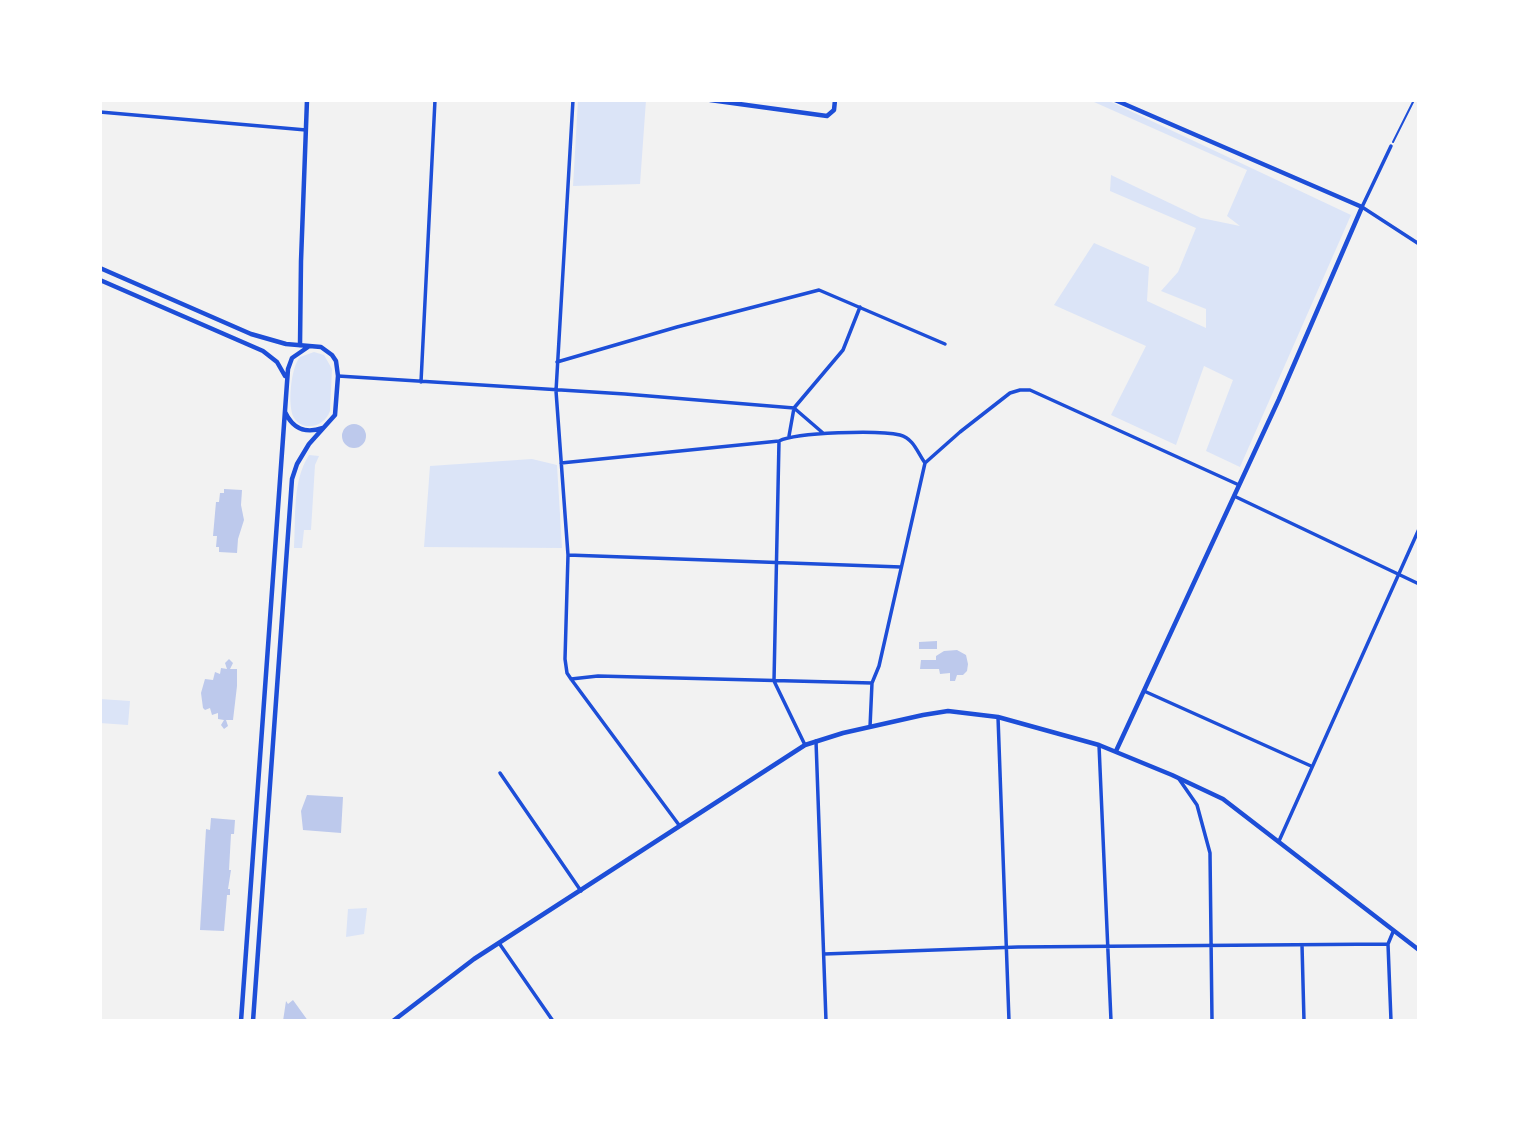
<!DOCTYPE html>
<html>
<head>
<meta charset="utf-8">
<style>
  body { margin:0 }
  #map { position:relative; width:1519px; height:1121px; overflow:hidden; background:#f2f2f2; font-family:Arial,sans-serif }
  canvas { display:block }
  .frame { position:absolute; inset:0; border:102px solid #fff; pointer-events:none }
</style>
</head>
<body>
<div id="map">
<canvas width="1519" height="1121"></canvas>
<div class="frame"></div>
</div>
<script>
const ctx = document.querySelector('canvas').getContext('2d');
ctx.lineJoin = 'round';
function fill(path, color) {
  ctx.fillStyle = color;
  ctx.fill(path, 'evenodd');
}
function trace(path, color, width, dash) {
  ctx.strokeStyle = color;
  ctx.lineWidth = width;
  ctx.lineCap = dash ? 'butt' : 'round';
  ctx.setLineDash(dash || []);
  ctx.stroke(path);
}
const green = new Path2D(`
  M 578,100 L 646,100 L 640,184 L 573,186 Z
  M 1095,100 L 1107,100 L 1351,215 L 1240,467 L 1206,451 L 1233,380 L 1204,366 L 1176,445 L 1111,415 L 1146,346 L 1054,305 L 1094,243 L 1149,267 L 1147,301 L 1206,328 L 1206,309 L 1161,291 L 1178,272 L 1196,228 L 1110,191 L 1111,175 L 1201,218 L 1240,226 L 1227,216 L 1247,170 L 1094,102 Z
  M 314,352 L 324,355 L 332,369 L 330,411 C 325,426 304,433 294,418 C 287,406 291,367 300,357 Z
  M 309,455 L 319,456 L 315,465 L 311,530 L 304,530 L 302,548 L 294,548 C 296,518 292,481 309,455 Z
  M 532,459 L 557,465 L 562,548 L 424,547 L 430,466 Z
  M 100,699 L 130,701 L 128,725 L 100,723 Z
  M 367,908 L 364,934 L 346,937 L 348,909 Z`);
const building = new Path2D(`
  M342 436a12 12 0 1 1 24 0a12 12 0 1 1-24 0Z
  M 224,489 L 242,490 L 241,505 L 244,520 L 238,539 L 237,553 L 219,552 L 219,547 L 216,547 L 217,536 L 213,536 L 216,502 L 219,502 L 220,493 L 224,493 Z
  M 937,641 L 937,649 L 919,649 L 919,642 Z
  M 957,650 L 966,655 L 968,664 L 967,671 L 963,675 L 957,675 L 955,681 L 950,681 L 950,673 L 940,674 L 939,669 L 920,669 L 921,660 L 936,660 L 936,656 L 944,651 Z
  M 229,659 L 233,663 L 230,669 L 237,669 L 237,686 L 233,720 L 226,720 L 228,726 L 224,729 L 221,725 L 224,720 L 218,719 L 218,713 L 212,715 L 210,708 L 205,710 L 203,708 L 201,693 L 205,679 L 213,680 L 215,672 L 220,674 L 221,668 L 227,669 L 225,663 Z
  M 307,795 L 343,797 L 341,833 L 303,830 L 301,811 Z
  M 211,818 L 235,820 L 234,834 L 231,834 L 229,870 L 231,870 L 228,889 L 230,889 L 230,895 L 227,895 L 224,931 L 200,930 L 206,829 L 210,830 Z
  M 293,1000 L 306,1018 L 308,1021 L 283,1021 L 286,1001 L 288,1004 Z`);
const path = new Path2D(`
  M 1393,142 L 1414,100`);
const minor = new Path2D(`
  M 573,100 L 556,391 L 568,555 L 565,659 L 567,673 L 571,679 L 679,825
  M 100,112 L 306,130
  M 1391,146 L 1362,207 L 1419,244
  M 557,362 L 677,327 L 819,290 L 945,344
  M 338,376 L 625,394 L 794,408 L 823,433
  M 421,382 L 435,100
  M 789,436 L 794,408 L 843,350 L 860,307
  M 779,441 L 774,681 L 805,745
  M 561,463 L 779,441 C 797,432 879,430 900,435 C 914,439 917,452 925,463
  M 1234,496 L 1419,584
  M 568,555 L 901,567
  M 571,679 L 598,676 L 872,683
  M 1144,691 L 1311,766
  M 998,717 L 1009,1021
  M 870,727 L 872,683 L 879,666 L 925,463 L 960,432 L 1010,393 L 1020,390 L 1030,390 L 1239,485
  M 816,741 L 826,1021
  M 1099,745 L 1111,1021
  M 500,773 L 581,891
  M 1179,779 L 1197,805 L 1210,853 L 1212,1021
  M 1279,841 L 1419,529
  M 499,943 L 553,1021
  M 1302,945 L 1304,1021
  M 824,954 L 1018,947 L 1388,944
  M 1391,1021 L 1388,944 L 1393,932`);
const tertiary = new Path2D(`
  M 710,100 L 827,116 L 834,110 L 835,100
  M 1115,100 L 1362,207 L 1279,399 L 1116,751
  M 300,345 L 301,261 L 307,100`);
const secondary = new Path2D(`
  M 100,268 L 251,334 L 286,344 L 321,347 L 332,355 L 336,361 L 338,376 L 335,415 L 309,444 L 297,464 L 292,479 L 253,1021
  M 100,280 L 263,351 L 277,362 L 285,376
  M 285,412 C 293,429 305,434 323,428
  M 241,1021 L 288,369 L 292,358 L 308,347
  M 393,1021 L 474,959 L 805,745 L 843,733 L 923,715 L 948,711 L 998,717 L 1099,745 L 1172,775 L 1223,799 L 1419,950`);
fill(green, '#dbe4f7');
fill(building, '#bdc9ec');
trace(path, '#1d4ed8', 2);
trace(minor, '#1d4ed8', 3.5);
trace(tertiary, '#1d4ed8', 4.5);
trace(secondary, '#1d4ed8', 4.5);
</script>
</body>
</html>
